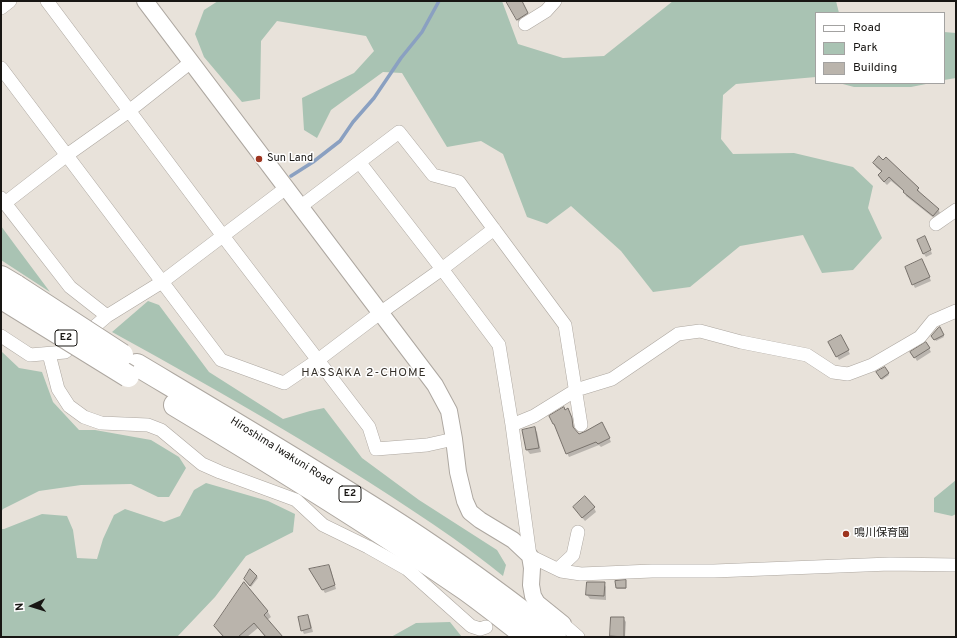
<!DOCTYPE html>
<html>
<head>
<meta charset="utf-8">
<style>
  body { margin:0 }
  #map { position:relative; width:957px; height:638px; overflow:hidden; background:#e8e2da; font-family:Overpass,sans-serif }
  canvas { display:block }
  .frame { position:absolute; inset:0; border:2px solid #181613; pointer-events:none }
  .legend { position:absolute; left:815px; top:12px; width:130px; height:72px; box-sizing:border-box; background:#fff; border:1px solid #a3a2a1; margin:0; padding:5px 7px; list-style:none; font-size:12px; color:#181613 }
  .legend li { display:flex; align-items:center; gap:8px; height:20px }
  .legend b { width:20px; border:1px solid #a3a2a1 }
  .north { position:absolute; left:12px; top:586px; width:40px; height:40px; -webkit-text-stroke:3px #fff; paint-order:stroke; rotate:266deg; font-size:11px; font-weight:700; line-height:16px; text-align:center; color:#181613 }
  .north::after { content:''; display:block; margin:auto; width:14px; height:18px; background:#181613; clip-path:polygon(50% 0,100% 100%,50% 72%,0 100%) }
</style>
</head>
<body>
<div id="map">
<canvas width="957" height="638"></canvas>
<div class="frame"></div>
<ul class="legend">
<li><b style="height:5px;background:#fff"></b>Road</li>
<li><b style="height:11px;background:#a9c3b3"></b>Park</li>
<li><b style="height:11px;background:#bab4ac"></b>Building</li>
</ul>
<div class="north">N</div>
</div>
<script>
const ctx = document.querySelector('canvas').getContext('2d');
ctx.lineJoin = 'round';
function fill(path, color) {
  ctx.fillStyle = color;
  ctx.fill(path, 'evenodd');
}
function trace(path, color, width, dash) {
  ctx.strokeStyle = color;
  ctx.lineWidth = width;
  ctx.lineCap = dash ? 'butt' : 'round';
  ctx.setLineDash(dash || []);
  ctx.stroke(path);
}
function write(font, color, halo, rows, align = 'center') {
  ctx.font = font + ' Overpass,"Noto Sans JP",sans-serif';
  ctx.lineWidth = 3;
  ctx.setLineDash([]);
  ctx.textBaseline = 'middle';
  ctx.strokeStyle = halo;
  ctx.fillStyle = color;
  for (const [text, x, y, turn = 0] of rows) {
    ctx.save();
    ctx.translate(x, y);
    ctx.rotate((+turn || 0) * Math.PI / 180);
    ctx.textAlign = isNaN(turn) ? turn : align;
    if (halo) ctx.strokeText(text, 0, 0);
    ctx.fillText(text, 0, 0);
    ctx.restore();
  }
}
const green = new Path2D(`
  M 218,1 L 502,1 L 518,44 L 563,58 L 604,56 L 673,1 L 773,1 L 782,2 L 784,1 L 836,1 L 839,13 L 816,13 L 816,77 L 736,84 L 723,95 L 721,139 L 733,154 L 794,153 L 853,167 L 873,186 L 868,208 L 882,238 L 853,270 L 822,273 L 803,235 L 740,246 L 690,287 L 653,292 L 621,251 L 571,206 L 547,224 L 527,217 L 503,154 L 481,141 L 447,147 L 402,73 L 383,72 L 331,110 L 317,138 L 304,130 L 302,98 L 354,73 L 374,51 L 366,36 L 277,21 L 261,41 L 260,99 L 242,102 L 204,57 L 195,34 L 204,10 Z
  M 944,32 L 956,33 L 956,78 L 944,80 Z
  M 839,83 L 931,83 L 911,87 L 854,87 Z
  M 1,226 L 15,245 L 50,292 L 1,260 Z
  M 148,301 L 159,305 L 209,372 L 283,419 L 310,411 L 324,408 L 362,458 L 419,500 L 497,550 L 506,565 L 503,576 C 487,563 470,550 453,538 C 344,462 228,396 112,332 Z
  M 1,351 L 19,368 L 42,372 L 53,402 L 79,430 L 95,430 L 151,440 L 179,457 L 186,468 L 169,497 L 158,497 L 131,484 L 81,485 L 39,491 L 3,509 L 1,512 Z
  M 956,480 L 956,514 L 952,516 L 934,512 L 934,498 Z
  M 206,483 L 268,501 L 295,514 L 293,532 L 246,556 L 215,597 L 177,637 L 1,637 L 1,529 L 4,529 L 42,514 L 67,516 L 73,530 L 77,558 L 97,559 L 103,539 L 114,515 L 125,509 L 164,522 L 180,516 L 194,490 Z
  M 450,622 L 462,637 L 391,637 L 416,623 Z`);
const shadow = new Path2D(`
  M 509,1 L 520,1 L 529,17 L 520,24 L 508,2 Z
  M 874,163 L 918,189 L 920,193 L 938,209 L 940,213 L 935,219 L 906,196 L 905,192 L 891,181 L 887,185 L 881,179 L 879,176 L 882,172 L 876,167 Z
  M 931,251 L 932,254 L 926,257 L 924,254 Z
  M 924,264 L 931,281 L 915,288 L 913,284 Z
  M 939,328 L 944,337 L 936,341 L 933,336 Z
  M 840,336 L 850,354 L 839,360 L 829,342 Z
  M 926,343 L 931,352 L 917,361 L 912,352 Z
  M 884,368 L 889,375 L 882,380 L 878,372 Z
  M 565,411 L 570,414 L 573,423 L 575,430 L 578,435 L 604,427 L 611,442 L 601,447 L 599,445 L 569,457 L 567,453 Z
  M 534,428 L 537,432 L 541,452 L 530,454 L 527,450 L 523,431 Z
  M 574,508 L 594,508 L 596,512 L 585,521 Z
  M 329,566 L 331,570 L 336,589 L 325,593 L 310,570 Z
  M 250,570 L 258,578 L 251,587 L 246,581 Z
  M 244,583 L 268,612 L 271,617 L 267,620 L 282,637 L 265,637 L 258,628 L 247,637 L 223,637 L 218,631 L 215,626 Z
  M 588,583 L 604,583 L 606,587 L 606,600 L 590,599 L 587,595 Z
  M 626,583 L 626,589 L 617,589 L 617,588 Z
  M 308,616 L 310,620 L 313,632 L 304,634 L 302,630 Z
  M 623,618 L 626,622 L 625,637 L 612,637 L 611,636 Z`);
const stream = new Path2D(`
  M 291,176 L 313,162 L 340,141 L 353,122 L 374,98 L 401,58 L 422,32 L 439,1`);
const building = new Path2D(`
  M 506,1 L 522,1 L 528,13 L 517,20 Z
  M 879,156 L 883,160 L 886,157 L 919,188 L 917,190 L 939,209 L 933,216 L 903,192 L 904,191 L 889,177 L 884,182 L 878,175 L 882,171 L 873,163 Z
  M 925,236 L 931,250 L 923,254 L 917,240 Z
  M 922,259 L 930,277 L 912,285 L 905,267 Z
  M 940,327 L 944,335 L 934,340 L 931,336 L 938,328 Z
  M 841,335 L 849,350 L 836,357 L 828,342 Z
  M 926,342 L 930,348 L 914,358 L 910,352 Z
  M 885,367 L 889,373 L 881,379 L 876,372 Z
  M 564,407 L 565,410 L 568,408 L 572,418 L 573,427 L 579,434 L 586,431 L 602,422 L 610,438 L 598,444 L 596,442 L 566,454 L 554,424 L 553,424 L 549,416 Z
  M 535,427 L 539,448 L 526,450 L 522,430 Z
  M 585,496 L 595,507 L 582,518 L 573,507 Z
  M 329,565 L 335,585 L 322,590 L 309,569 Z
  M 250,569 L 257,576 L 250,586 L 244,579 Z
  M 626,580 L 626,588 L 616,588 L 615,581 Z
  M 244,582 L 268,611 L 264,615 L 283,637 L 266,637 L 254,623 L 238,637 L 224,637 L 214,626 Z
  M 587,582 L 605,582 L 604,596 L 586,595 Z
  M 308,615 L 311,628 L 301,631 L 298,617 Z
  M 611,617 L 624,617 L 624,637 L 610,636 Z`);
const minor = new Path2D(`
  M 47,1 L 223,236 L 369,427 L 376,449 L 427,445 L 454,439
  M 1,8 L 10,1
  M 525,24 L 546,11 L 555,1
  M 1,68 L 221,360 L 284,383 L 318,360 L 380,313 L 442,269 L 494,229
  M 360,163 L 442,269 L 499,345 L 512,425 L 530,556 L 561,571 L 581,574 L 652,571 L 714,571 L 890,564 L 956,565
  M 1,198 L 70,287 L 107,316
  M 5,203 L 67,155 L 129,111 L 191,62
  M 300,207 L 399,132 L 433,175 L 459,182 L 565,325 L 581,425
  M 936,224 L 956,210
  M 1,336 L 30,355 L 65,352 L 107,316 L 162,282 L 286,188
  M 49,354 L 58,389 L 69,406 L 84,417 L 101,423 L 148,425 L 161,430 L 202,464 L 220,472 L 296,500 L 323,525 L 368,547 L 407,569 L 471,626 L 480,629 L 486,627
  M 512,425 L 534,416 L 576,390 L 612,379 L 678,334 L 700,331 L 741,342 L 807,355 L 833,372 L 848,374 L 872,365 L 920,337 L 933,321 L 956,311
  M 558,569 L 573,555 L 578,532
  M 563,624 L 578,637`);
const tertiary = new Path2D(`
  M 145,1 L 435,385 L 449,411 L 454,439 L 458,472 L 465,501 L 470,512 L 480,520 L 513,540 L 530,556 L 532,568 L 531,585 L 533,596 L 537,603 L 563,624`);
const motorway = new Path2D(`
  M 1,277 L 16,286
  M 137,365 C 199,402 260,438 321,476 C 357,498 393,520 428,544 C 471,573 514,605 555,637
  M 175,405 C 273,464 371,524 465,589 C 486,604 507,621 528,637`);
const motorwayBridge = new Path2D(`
  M 16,286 L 122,355
  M 5,300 L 128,376`);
const markers = [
  [259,159,4,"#9d341f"],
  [846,534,4,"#9d341f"]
];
const shields = [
  [66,338,22],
  [350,494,22]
];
const shieldNames = [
  ["E2",66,338],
  ["E2",350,494]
];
const poiNames = [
  ["Sun Land",267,159],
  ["鳴川保育園",854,534]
];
const streetNames = [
  ["Hiroshima Iwakuni Road",281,452,32]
];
const neighbourhoodNames = [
  ["HASSAKA 2-CHOME",364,374]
];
fill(green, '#a9c3b3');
fill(shadow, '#0003');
trace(stream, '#8aa0c1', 3.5);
fill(building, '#bab4ac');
trace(building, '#78726c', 1);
trace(minor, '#ada7a0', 14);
trace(tertiary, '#ada7a0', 18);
trace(motorway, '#ada7a0', 24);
trace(minor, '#fff', 13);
trace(tertiary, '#fff', 16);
trace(motorway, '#fff', 22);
trace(motorwayBridge, '#ada7a0', 24, []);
trace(motorwayBridge, '#fff', 22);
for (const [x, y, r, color] of markers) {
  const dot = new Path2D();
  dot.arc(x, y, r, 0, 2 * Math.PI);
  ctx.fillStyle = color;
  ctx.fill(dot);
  trace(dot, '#fff', 1.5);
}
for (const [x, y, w] of shields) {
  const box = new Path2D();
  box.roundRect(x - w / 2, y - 8, w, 16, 3);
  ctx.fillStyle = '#fff';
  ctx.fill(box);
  trace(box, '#181613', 1);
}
write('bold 10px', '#181613', null, shieldNames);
write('11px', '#181613', '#fff', poiNames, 'left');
write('11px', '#181613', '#fff', streetNames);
ctx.letterSpacing = '1px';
write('12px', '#35302a', '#fff', neighbourhoodNames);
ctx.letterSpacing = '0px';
</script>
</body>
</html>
